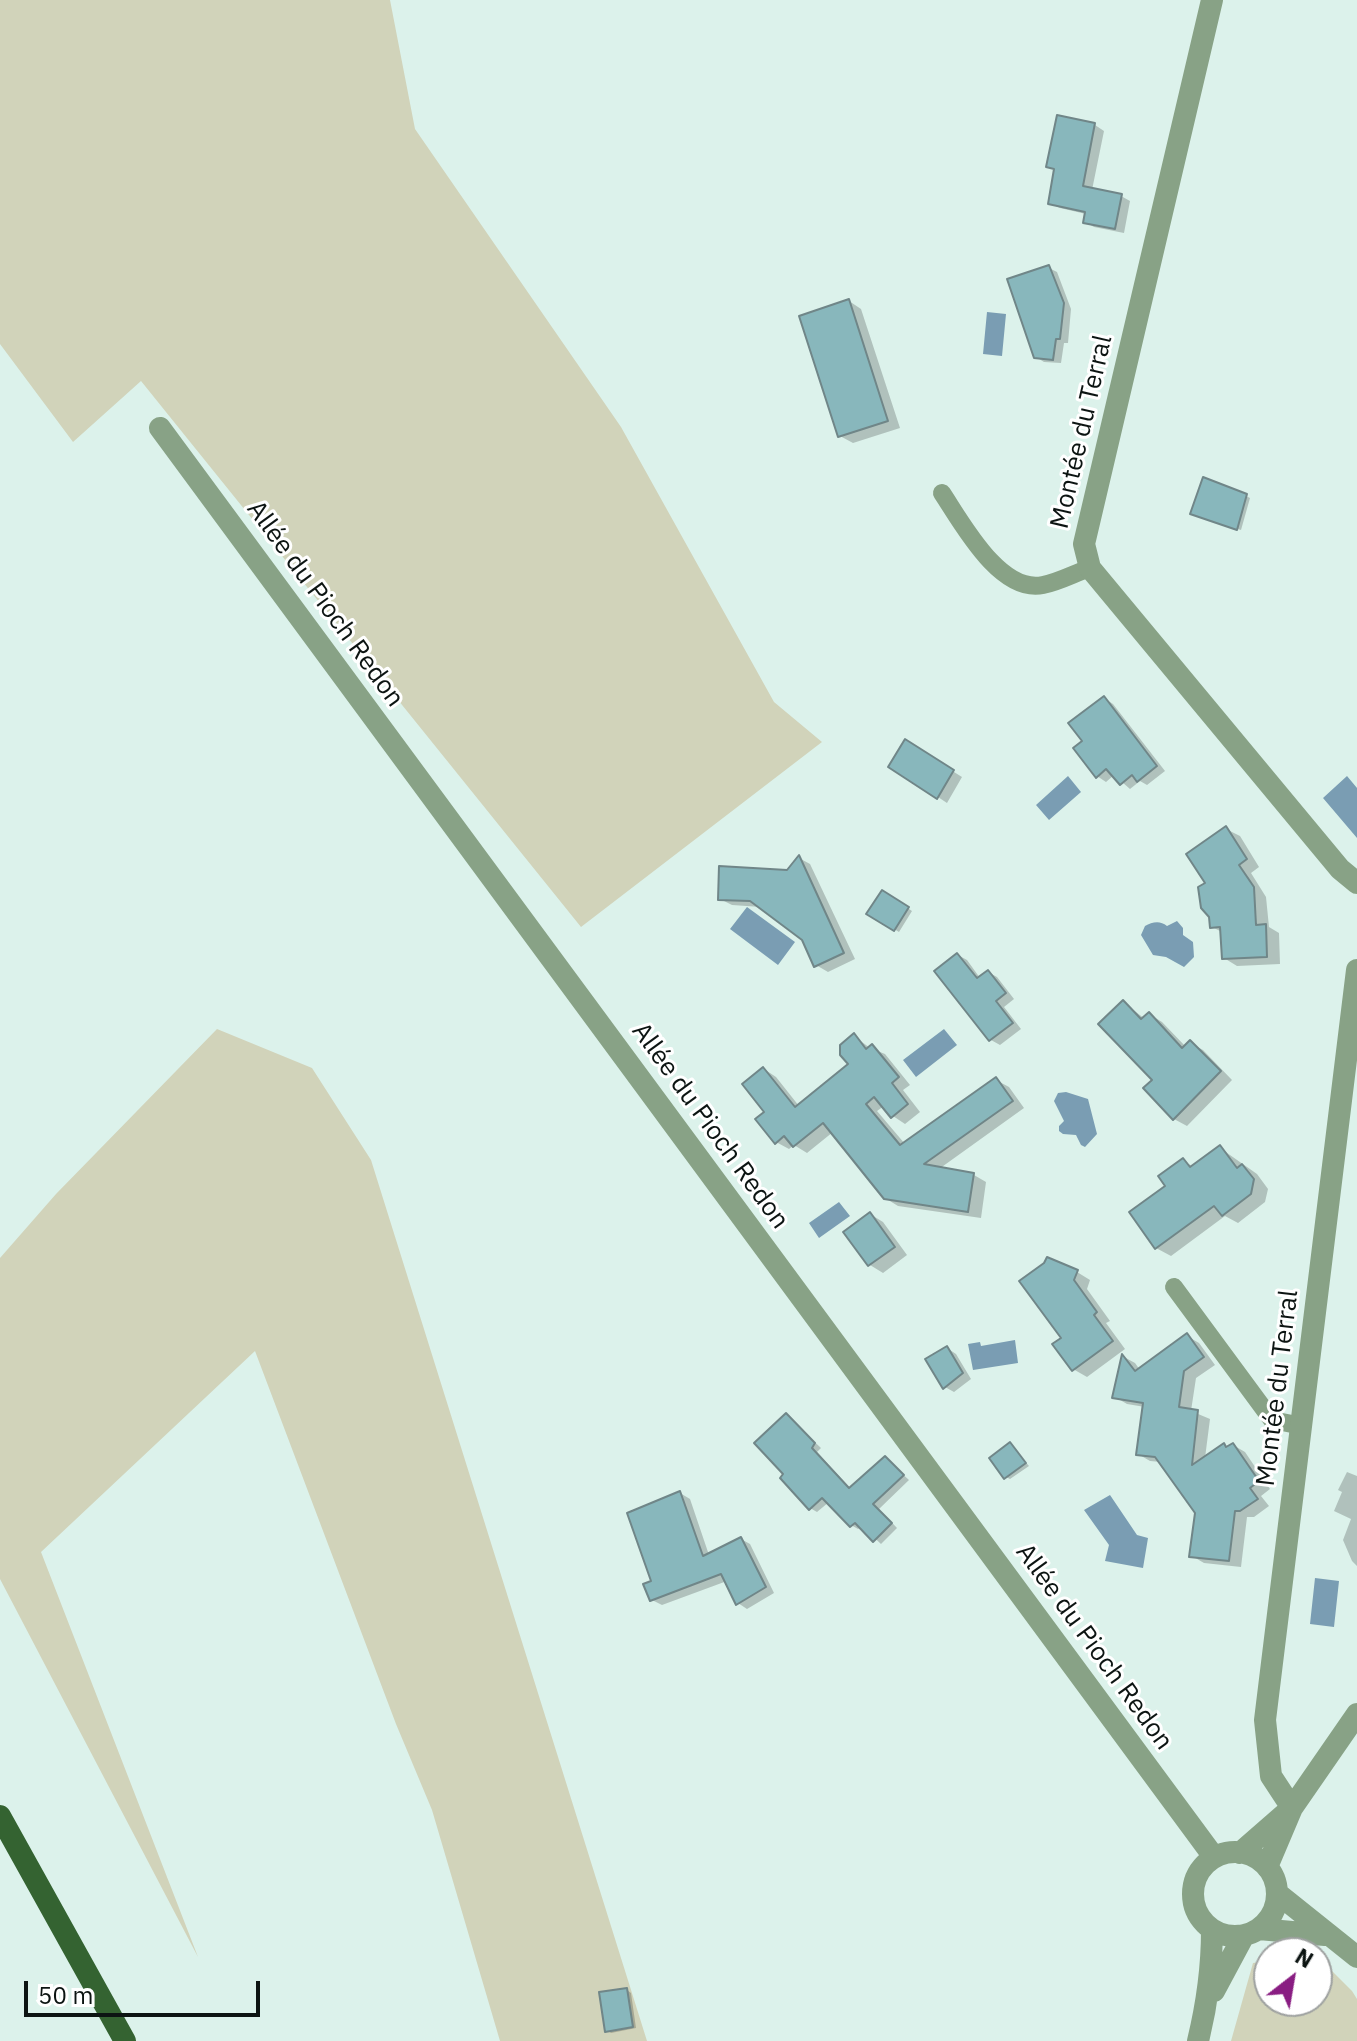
<!DOCTYPE html>
<html>
<head>
<meta charset="utf-8">
<style>
  body { margin:0 }
  #map { position:relative; width:1357px; height:2041px; overflow:hidden; background:#dcf2eb; font-family:"IBM Plex Sans",sans-serif }
  canvas { display:block }
  .north { position:absolute; left:1253px; top:1937px; width:80px; height:80px; box-sizing:border-box; background:#fff; border:2px solid #9ea1a0; border-radius:50%; rotate:31deg; font-size:22px; font-weight:700; line-height:32px; text-align:center; color:#0c1412 }
  .north::after { content:''; display:block; margin:auto; width:28px; height:36px; background:#891d82; clip-path:polygon(50% 0,100% 100%,50% 72%,0 100%) }
  .scale { position:absolute; left:24px; top:1981px; width:236px; height:36px; box-sizing:border-box; border:4px solid #0c1412; border-top:0; padding-left:10px; font-size:24px; line-height:28px; white-space:nowrap; color:#0c1412; -webkit-text-stroke:6px #fff; paint-order:stroke }
</style>
</head>
<body>
<div id="map">
<canvas width="1357" height="2041"></canvas>
<div class="north">N</div>
<div class="scale">50 m</div>
</div>
<script>
const ctx = document.querySelector('canvas').getContext('2d');
ctx.lineJoin = 'round';
function fill(path, color) {
  ctx.fillStyle = color;
  ctx.fill(path, 'evenodd');
}
function trace(path, color, width, dash) {
  ctx.strokeStyle = color;
  ctx.lineWidth = width;
  ctx.lineCap = dash ? 'butt' : 'round';
  ctx.setLineDash(dash || []);
  ctx.stroke(path);
}
function write(font, color, halo, rows, align = 'center') {
  ctx.font = font + ' "IBM Plex Sans",sans-serif';
  ctx.lineWidth = 6;
  ctx.setLineDash([]);
  ctx.textBaseline = 'middle';
  ctx.strokeStyle = halo;
  ctx.fillStyle = color;
  for (const [text, x, y, turn = 0] of rows) {
    ctx.save();
    ctx.translate(x, y);
    ctx.rotate((+turn || 0) * Math.PI / 180);
    ctx.textAlign = isNaN(turn) ? turn : align;
    if (halo) ctx.strokeText(text, 0, 0);
    ctx.fillText(text, 0, 0);
    ctx.restore();
  }
}
const green = new Path2D(`
  M 0,0 L 390,0 L 415,129 L 621,427 L 774,702 L 822,742 L 581,927 L 141,381 L 73,442 L 0,344 Z
  M 217,1029 L 312,1068 L 371,1160 L 647,2041 L 500,2041 L 432,1810 L 396,1724 L 255,1351 L 41,1552 L 198,1957 L 0,1579 L 0,1258 L 56,1194 Z
  M 1317,1956 L 1352,1991 L 1357,1999 L 1357,2041 L 1231,2041 L 1253,1963 L 1269,1961 L 1269,2001 L 1317,2001 Z`);
const water = new Path2D(`
  M 987,312 L 1006,314 L 1002,356 L 983,354 Z
  M 1068,776 L 1081,792 L 1049,820 L 1036,805 Z
  M 1347,776 L 1357,788 L 1357,838 L 1323,798 Z
  M 747,907 L 795,942 L 778,965 L 730,929 Z
  M 1177,921 L 1183,928 L 1183,935 L 1193,942 L 1194,957 L 1184,967 L 1166,957 L 1153,955 L 1141,935 L 1145,926 C 1152,922 1160,920 1167,926 Z
  M 944,1029 L 957,1045 L 916,1077 L 903,1060 Z
  M 1066,1092 L 1088,1099 L 1097,1134 L 1085,1147 L 1081,1145 L 1076,1135 L 1063,1134 L 1059,1131 L 1059,1126 L 1064,1121 L 1054,1101 L 1058,1093 Z
  M 839,1202 L 850,1216 L 819,1238 L 809,1223 Z
  M 1015,1340 L 1018,1363 L 973,1370 L 968,1344 L 980,1342 L 981,1346 Z
  M 1110,1495 L 1137,1535 L 1148,1538 L 1143,1568 L 1105,1561 L 1109,1545 L 1084,1510 Z
  M 1315,1578 L 1339,1581 L 1334,1627 L 1310,1624 Z`);
const shadow = new Path2D(`
  M 1095,125 L 1104,131 L 1092,190 L 1121,196 L 1130,201 L 1124,233 L 1094,227 L 1085,222 L 1086,214 L 1060,208 L 1050,203 L 1056,171 L 1048,166 Z
  M 1049,268 L 1057,272 L 1071,309 L 1068,343 L 1064,343 L 1061,363 L 1044,362 L 1036,357 Z
  M 849,301 L 861,309 L 900,428 L 853,443 L 840,436 Z
  M 1246,496 L 1250,498 L 1241,530 L 1197,515 Z
  M 1104,698 L 1113,704 L 1165,771 L 1147,785 L 1140,781 L 1130,789 L 1114,775 L 1106,782 L 1097,776 L 1085,741 Z
  M 906,742 L 962,777 L 947,803 L 938,797 Z
  M 1226,829 L 1240,836 L 1259,867 L 1251,873 L 1266,897 L 1269,927 L 1279,933 L 1280,964 L 1237,966 L 1224,958 L 1222,932 L 1212,927 L 1208,883 Z
  M 799,858 L 810,864 L 855,959 L 828,972 L 816,965 L 804,939 L 761,907 L 732,905 L 720,899 L 788,872 Z
  M 883,892 L 912,911 L 899,932 L 869,913 Z
  M 958,955 L 967,960 L 980,978 L 988,972 L 997,977 L 1014,999 L 1004,1007 L 1021,1029 L 1000,1045 L 991,1040 L 937,971 Z
  M 1123,1002 L 1145,1019 L 1149,1014 L 1162,1022 L 1186,1047 L 1190,1043 L 1203,1050 L 1232,1080 L 1187,1126 L 1174,1119 L 1155,1080 Z
  M 854,1036 L 870,1048 L 885,1054 L 910,1085 L 903,1090 L 920,1112 L 905,1124 L 893,1116 L 884,1106 L 877,1111 L 905,1144 L 996,1080 L 1009,1087 L 1024,1108 L 939,1169 L 974,1175 L 986,1182 L 981,1218 L 898,1206 L 885,1198 L 833,1132 L 807,1153 L 794,1145 L 789,1149 L 776,1142 L 767,1112 L 764,1069 L 776,1077 L 799,1106 L 850,1065 Z
  M 1220,1148 L 1257,1174 L 1268,1189 L 1265,1202 L 1238,1223 L 1225,1216 L 1171,1256 L 1156,1248 L 1168,1186 L 1183,1161 L 1194,1167 Z
  M 870,1214 L 883,1222 L 907,1255 L 883,1273 L 870,1265 L 846,1232 Z
  M 1077,1272 L 1090,1280 L 1087,1289 L 1110,1321 L 1106,1323 L 1125,1349 L 1087,1377 L 1073,1369 L 1064,1339 L 1022,1281 Z
  M 1187,1336 L 1199,1343 L 1215,1365 L 1196,1378 L 1191,1411 L 1210,1419 L 1205,1458 L 1224,1446 L 1228,1448 L 1233,1445 L 1245,1452 L 1270,1489 L 1261,1496 L 1269,1506 L 1254,1517 L 1247,1517 L 1241,1567 L 1204,1563 L 1192,1556 L 1198,1512 L 1161,1462 L 1150,1461 L 1138,1454 L 1145,1407 L 1127,1404 L 1115,1397 L 1124,1357 L 1135,1363 L 1140,1370 Z
  M 947,1348 L 956,1354 L 971,1379 L 954,1392 L 945,1387 Z
  M 786,1415 L 821,1448 L 817,1452 L 851,1489 L 885,1458 L 909,1480 L 879,1509 L 897,1528 L 881,1544 L 862,1526 L 858,1529 L 851,1525 L 829,1502 L 817,1512 L 810,1508 L 786,1473 Z
  M 1010,1445 L 1029,1466 L 1010,1479 L 1006,1477 Z
  M 1347,1472 L 1357,1476 L 1357,1566 L 1352,1561 L 1343,1540 L 1351,1519 L 1334,1511 L 1342,1492 L 1338,1490 Z
  M 680,1493 L 690,1499 L 709,1555 L 741,1539 L 750,1544 L 774,1593 L 747,1609 L 738,1603 L 727,1581 L 662,1605 L 652,1600 L 653,1582 Z
  M 627,1990 L 631,1993 L 636,2028 L 611,2033 L 607,2030 Z`);
const building = new Path2D(`
  M 1057,115 L 1095,123 L 1083,186 L 1122,194 L 1115,229 L 1083,223 L 1085,212 L 1048,204 L 1054,169 L 1046,167 Z
  M 1049,265 L 1064,303 L 1060,339 L 1056,339 L 1053,360 L 1034,358 L 1007,279 Z
  M 849,299 L 888,421 L 838,437 L 799,316 Z
  M 1203,477 L 1247,494 L 1237,530 L 1190,514 Z
  M 1104,696 L 1157,766 L 1137,782 L 1132,775 L 1120,785 L 1106,769 L 1096,778 L 1073,748 L 1082,741 L 1068,723 Z
  M 905,739 L 954,770 L 937,799 L 888,767 Z
  M 1226,826 L 1247,859 L 1239,865 L 1254,887 L 1256,925 L 1266,924 L 1267,957 L 1222,959 L 1220,927 L 1210,928 L 1209,917 L 1201,908 L 1198,887 L 1205,883 L 1186,854 Z
  M 799,855 L 844,953 L 814,967 L 802,940 L 750,901 L 718,900 L 719,866 L 787,870 Z
  M 882,890 L 909,907 L 894,931 L 866,914 Z
  M 957,953 L 977,978 L 988,970 L 1006,993 L 996,1001 L 1013,1023 L 989,1041 L 934,971 Z
  M 1123,1000 L 1141,1019 L 1149,1012 L 1182,1048 L 1190,1040 L 1221,1071 L 1173,1120 L 1143,1088 L 1152,1080 L 1098,1024 Z
  M 854,1033 L 866,1049 L 872,1044 L 899,1077 L 892,1083 L 908,1104 L 891,1118 L 874,1097 L 866,1104 L 900,1145 L 996,1077 L 1013,1101 L 924,1164 L 974,1173 L 968,1212 L 884,1199 L 823,1123 L 793,1147 L 784,1136 L 775,1144 L 755,1119 L 764,1112 L 742,1084 L 763,1067 L 795,1107 L 848,1064 L 840,1055 L 840,1045 Z
  M 1220,1145 L 1237,1168 L 1242,1164 L 1254,1179 L 1251,1194 L 1222,1216 L 1214,1206 L 1155,1249 L 1129,1212 L 1165,1186 L 1158,1176 L 1183,1158 L 1190,1167 Z
  M 870,1212 L 895,1247 L 868,1266 L 843,1232 Z
  M 1047,1257 L 1078,1270 L 1074,1280 L 1097,1312 L 1094,1315 L 1113,1341 L 1072,1371 L 1052,1344 L 1061,1338 L 1019,1281 L 1044,1263 Z
  M 1187,1333 L 1204,1357 L 1184,1371 L 1179,1407 L 1198,1410 L 1192,1465 L 1224,1443 L 1226,1447 L 1233,1443 L 1259,1481 L 1250,1488 L 1258,1499 L 1240,1511 L 1235,1511 L 1229,1561 L 1189,1557 L 1195,1513 L 1155,1457 L 1136,1455 L 1143,1403 L 1112,1398 L 1122,1354 L 1135,1371 Z
  M 947,1346 L 963,1373 L 943,1389 L 925,1359 Z
  M 786,1413 L 815,1443 L 812,1448 L 849,1488 L 885,1456 L 904,1475 L 873,1504 L 892,1523 L 873,1542 L 855,1523 L 850,1527 L 822,1498 L 809,1510 L 780,1478 L 783,1474 L 754,1443 Z
  M 1010,1442 L 1026,1463 L 1004,1479 L 989,1458 Z
  M 680,1491 L 703,1556 L 741,1537 L 766,1587 L 736,1605 L 721,1574 L 650,1601 L 643,1584 L 651,1581 L 627,1513 Z
  M 627,1988 L 633,2027 L 605,2032 L 599,1992 Z`);
const service = new Path2D(`
  M 942,493 C 962,523 1000,594 1043,585 C 1059,582 1075,573 1090,568
  M 1174,1287 L 1272,1420 L 1302,1426`);
const minor = new Path2D(`
  M 1212,0 L 1084,544 L 1090,568 L 1340,869 L 1357,883
  M 160,428 L 1214,1857
  M 1292,1808 L 1271,1776 L 1265,1720 L 1357,970
  M1193 1894a42 42 0 1 1 84 0a42 42 0 1 1-84 0Z
  M 1240,1853 L 1287,1812
  M 1267,1867 L 1292,1808 L 1357,1714
  M 1277,1893 L 1357,1957
  M 1259,1929 L 1325,1935
  M 1214,1991 L 1244,1935
  M 1198,2041 C 1207,2004 1212,1969 1212,1930`);
const primary = new Path2D(`
  M 0,1816 L 125,2041`);
const streetNames = [
  ["Montée du Terral",1082,432,-77],
  ["Allée du Pioch Redon",325,604,54],
  ["Allée du Pioch Redon",710,1126,54],
  ["Montée du Terral",1278,1388,-83],
  ["Allée du Pioch Redon",1094,1647,54]
];
fill(green, '#d1d3ba');
fill(water, '#7a9db3');
fill(shadow, '#0003');
fill(building, '#88b7bc');
trace(building, '#708688', 2);
trace(service, '#88a286', 18);
trace(minor, '#88a286', 22);
trace(primary, '#346331', 22);
write('26px', '#0c1412', '#fff', streetNames);
</script>
</body>
</html>
